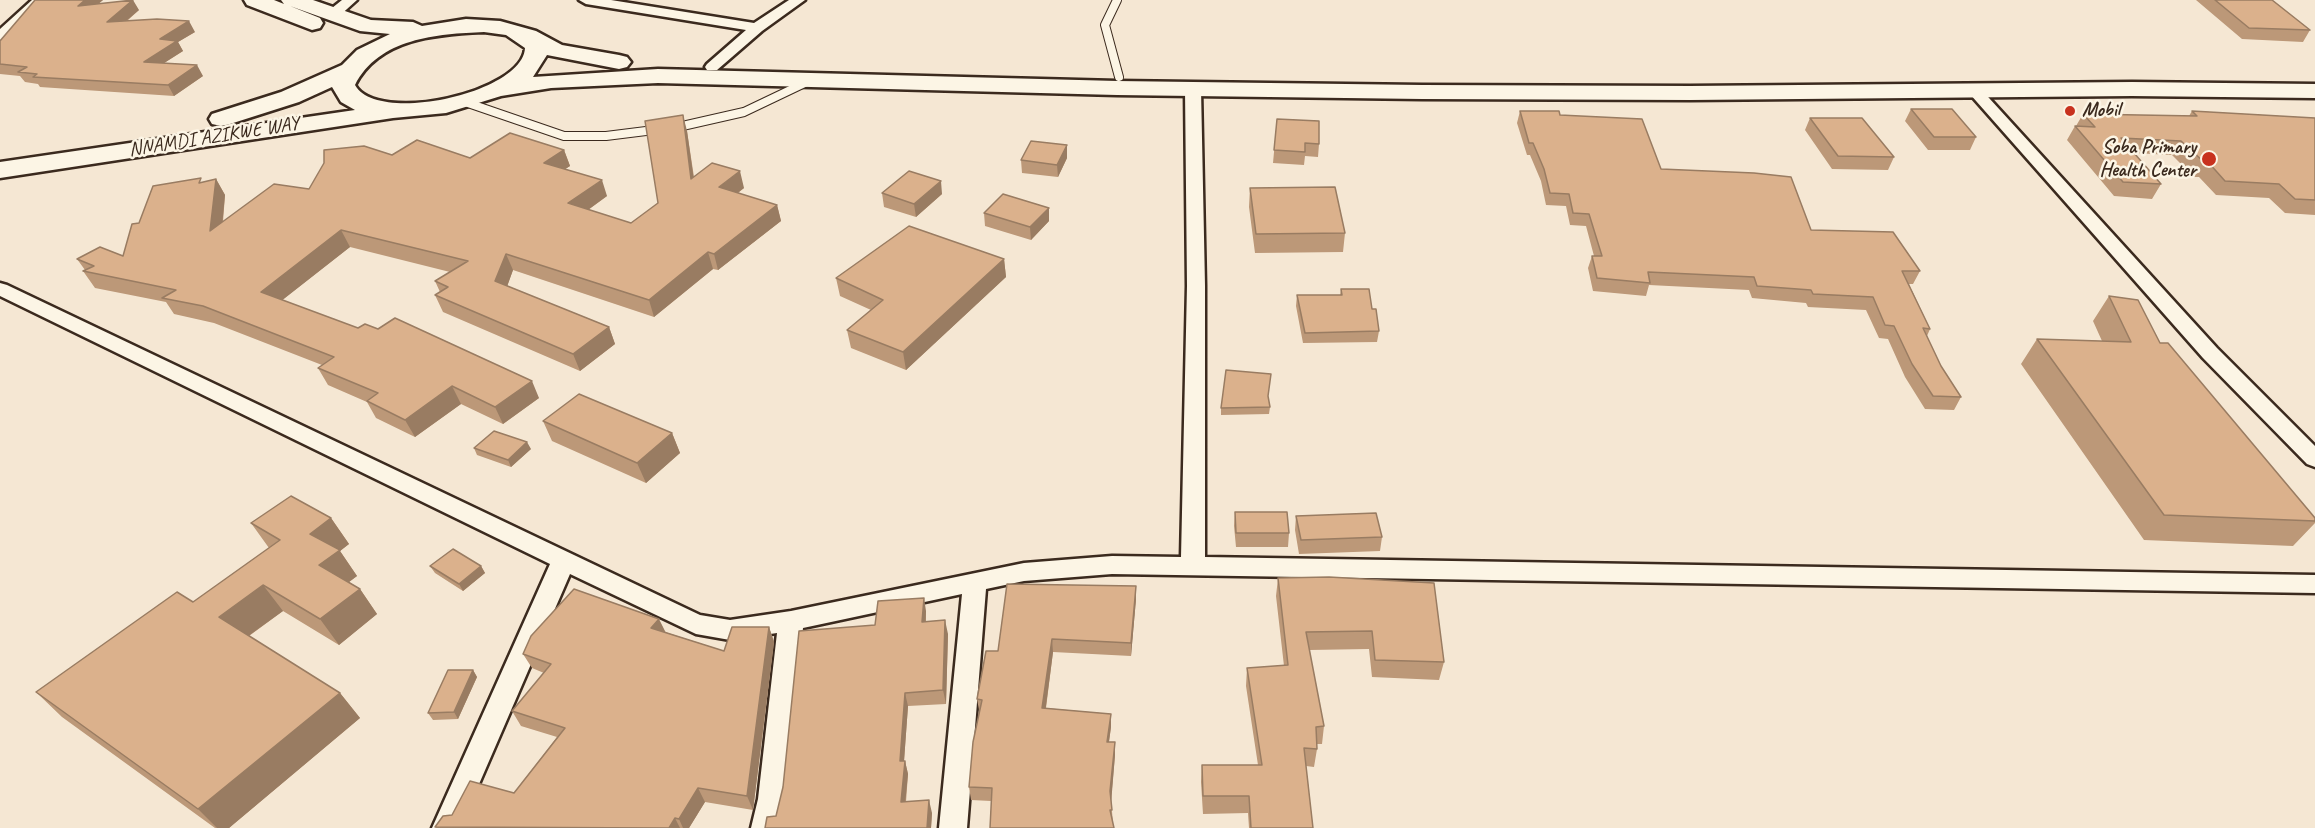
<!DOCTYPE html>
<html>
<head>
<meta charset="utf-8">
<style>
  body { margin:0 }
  canvas { display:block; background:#f5e7d3 }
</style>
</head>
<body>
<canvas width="2315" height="828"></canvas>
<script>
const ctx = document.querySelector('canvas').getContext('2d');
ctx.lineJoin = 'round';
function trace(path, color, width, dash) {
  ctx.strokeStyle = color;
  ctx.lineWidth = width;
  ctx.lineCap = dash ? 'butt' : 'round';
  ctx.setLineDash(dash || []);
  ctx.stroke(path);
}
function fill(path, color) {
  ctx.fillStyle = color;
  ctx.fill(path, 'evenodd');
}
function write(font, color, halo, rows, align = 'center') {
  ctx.font = font + ' Caveat,sans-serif';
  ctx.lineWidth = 5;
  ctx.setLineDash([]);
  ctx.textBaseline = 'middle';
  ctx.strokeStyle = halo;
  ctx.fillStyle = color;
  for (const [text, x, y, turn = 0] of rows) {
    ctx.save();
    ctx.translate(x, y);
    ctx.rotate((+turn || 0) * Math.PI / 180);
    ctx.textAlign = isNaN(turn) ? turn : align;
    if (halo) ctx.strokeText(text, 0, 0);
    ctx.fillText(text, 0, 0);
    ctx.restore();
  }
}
const service = new Path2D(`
  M 1117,0 L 1105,25 L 1119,77
  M 465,102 L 564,136 L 606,136 L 678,127 L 744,112 L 809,81`);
const minor = new Path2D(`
  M 32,0 L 47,0 L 5,39 L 0,40 L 0,29 Z
  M 342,0 L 357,0 L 337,18 L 327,18 L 327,12 Z
  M 579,0 L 611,0 L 754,23 L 789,0 L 805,0 L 762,31 L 717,70 L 707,70 L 705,67 L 707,64 L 746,30 L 586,4 Z
  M 1193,84 L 1201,89 L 1205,286 L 1205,557 L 2315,575 L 2315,593 L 1112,574 L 1024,581 L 986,589 L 967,828 L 939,828 L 962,594 L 803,628 L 786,799 L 779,828 L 751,828 L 758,799 L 777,633 L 730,640 L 696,634 L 570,574 L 460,828 L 432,828 L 550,564 L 0,296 L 0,283 L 7,285 L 700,615 L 730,620 L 791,611 L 1024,563 L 1112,556 L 1181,557 L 1187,286 L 1185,89 Z
  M 1974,85 L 1979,87 L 2217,348 L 2315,446 L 2315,467 L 2307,464 L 2203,358 L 1969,93 L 1966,90 L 1969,87 Z`);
const trunk = new Path2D(`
  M 244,0 L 274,0 L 284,4 L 281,0 L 313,0 L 371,20 L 413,22 L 422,26 L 466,19 L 500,21 L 536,31 L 562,45 L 619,55 L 627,57 L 631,62 L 627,67 L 619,69 L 547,55 L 533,77 L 658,69 L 1117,81 L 1422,85 L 1690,86 L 2132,82 L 2315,84 L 2315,98 L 2132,96 L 1690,100 L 1422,99 L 1117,95 L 658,83 L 551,88 L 501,96 L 446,113 L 393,118 L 0,178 L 0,162 L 355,110 L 341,102 L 332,87 L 299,102 L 230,124 L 221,126 L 212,124 L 209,119 L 212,114 L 281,92 L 342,65 L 357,50 L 390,34 L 360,31 L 290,6 L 320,18 L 323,23 L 320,28 L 312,30 L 247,5 ZM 484,32 L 506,35 L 525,48 C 523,93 377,125 355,85 C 379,38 437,34 484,32 Z`);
const wall = new Path2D(`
  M 35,0 L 103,0 L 98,4 L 139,10 L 127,21 L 195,32 L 178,42 L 183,51 L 164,63 L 203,76 L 174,96 L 40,87 L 38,84 L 25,82 L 20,76 L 0,74 L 0,41 Z
  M 2196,0 L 2272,0 L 2310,30 L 2303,42 L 2242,39 Z
  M 1911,109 L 1976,137 L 1970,150 L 1928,150 L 1905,121 Z
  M 1520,111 L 1560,115 L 1661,169 L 1811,230 L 1920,271 L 1913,284 L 1909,284 L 1930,329 L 1927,336 L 1941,366 L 1961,397 L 1954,410 L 1925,409 L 1905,377 L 1888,339 L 1879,338 L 1866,310 L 1808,307 L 1806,303 L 1752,298 L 1749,290 L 1649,285 L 1646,296 L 1593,291 L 1588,268 L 1592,256 L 1594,256 L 1586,226 L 1570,225 L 1566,206 L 1546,205 L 1541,181 L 1530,155 L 1527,155 L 1517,123 Z
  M 2192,111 L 2315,118 L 2315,215 L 2285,213 L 2269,198 L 2216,195 L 2199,177 L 2194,177 L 2172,155 L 2134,153 L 2161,184 L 2152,199 L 2114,196 L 2067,140 L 2075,126 L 2076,126 L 2083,114 L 2189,116 Z
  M 1810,118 L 1894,157 L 1888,170 L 1832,169 L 1805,130 Z
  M 1277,119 L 1319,144 L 1318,157 L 1305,156 L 1304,165 L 1273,163 Z
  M 687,131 L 694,177 L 744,188 L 738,193 L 777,205 L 781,221 L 718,270 L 713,269 L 654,317 L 513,270 L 507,286 L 609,327 L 615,344 L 580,371 L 443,312 L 435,295 L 440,292 L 435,281 L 450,272 L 350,247 L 282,300 L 539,398 L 503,424 L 461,404 L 415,437 L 376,418 L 367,402 L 328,385 L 318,368 L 322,365 L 214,323 L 174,314 L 166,302 L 95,288 L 83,271 L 85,270 L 77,259 L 123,256 L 139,223 L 203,182 L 216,179 L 225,195 L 223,222 L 309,189 L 392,155 L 470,158 L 564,150 L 570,166 L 565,169 L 607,196 L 588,210 L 631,223 L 658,203 Z
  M 1067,158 L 1058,177 L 1022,173 L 1021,160 Z
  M 1250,188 L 1345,233 L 1343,252 L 1255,253 L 1249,207 Z
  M 882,193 L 942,194 L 916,217 L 884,207 Z
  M 984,213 L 1049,221 L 1031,240 L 985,226 Z
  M 1004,259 L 1006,277 L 906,370 L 851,348 L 847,330 L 871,310 L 840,296 L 836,278 Z
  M 1341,289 L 1372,309 L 1379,331 L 1377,342 L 1303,343 L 1296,306 L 1297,295 L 1340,295 Z
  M 2109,296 L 2160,343 L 2315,518 L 2315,523 L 2293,546 L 2144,540 L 2021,364 L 2037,339 L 2102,341 L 2093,321 Z
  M 1268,397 L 1270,407 L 1269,414 L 1221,415 L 1221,408 Z
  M 543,421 L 672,433 L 680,453 L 646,483 L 552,441 Z
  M 474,448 L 531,449 L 511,467 L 477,455 Z
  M 1235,512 L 1289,533 L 1288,547 L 1236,547 L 1234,526 Z
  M 1296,516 L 1382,537 L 1380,551 L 1299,554 L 1295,530 Z
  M 331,518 L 349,544 L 340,551 L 357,576 L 349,582 L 360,589 L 377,614 L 339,645 L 283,611 L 249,636 L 340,693 L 360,718 L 229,828 L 215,828 L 62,717 L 36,692 L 193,602 L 269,548 L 251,523 Z
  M 430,566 L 481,566 L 485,573 L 463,591 L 435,573 Z
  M 1278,578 L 1444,662 L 1439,680 L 1372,677 L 1369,649 L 1309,650 L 1324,726 L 1322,744 L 1316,744 L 1317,749 L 1314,767 L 1306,766 L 1313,828 L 1249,828 L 1248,813 L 1203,814 L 1201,782 L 1202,765 L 1258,765 L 1246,686 L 1247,668 L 1284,666 L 1276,596 Z
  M 1136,586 L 1136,599 L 1131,656 L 1053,652 L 1046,708 L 1111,714 L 1111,727 L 1109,742 L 1115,742 L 1115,755 L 1111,800 L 1113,823 L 991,801 L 971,800 L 969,787 L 979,710 L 977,699 L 998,651 Z
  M 926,611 L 926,622 L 948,634 L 946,704 L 908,706 L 904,761 L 905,761 L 908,774 L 906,802 L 932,813 L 931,828 L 765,828 L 776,816 L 875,625 Z
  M 769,627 L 774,642 L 753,810 L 705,802 L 689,828 L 435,828 L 452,815 L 514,793 L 557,737 L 521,726 L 512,711 L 544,673 L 532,668 L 523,654 L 665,632 L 724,651 Z
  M 473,670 L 477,677 L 458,719 L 433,720 L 428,713 Z`);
const shadedWall = new Path2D(`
  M 85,0 L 103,0 L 84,16 L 78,6 Z
  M 133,0 L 139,10 L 113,32 L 107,22 Z
  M 189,21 L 195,32 L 178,42 L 183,51 L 150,72 L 144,62 L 160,39 Z
  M 197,65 L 203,76 L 174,96 L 168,85 Z
  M 683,115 L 687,131 L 696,195 L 691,179 Z
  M 1067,145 L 1067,158 L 1058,177 L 1057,165 Z
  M 564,150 L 570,166 L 550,179 L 544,163 Z
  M 740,171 L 744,188 L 724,203 L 719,187 Z
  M 216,179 L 225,195 L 220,248 L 210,231 Z
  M 602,180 L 607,196 L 574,220 L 568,203 Z
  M 941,181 L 942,194 L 916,217 L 914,204 Z
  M 777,205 L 781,221 L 718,270 L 714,254 Z
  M 1049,208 L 1049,221 L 1031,240 L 1030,227 Z
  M 341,230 L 350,247 L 271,309 L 261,292 Z
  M 708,252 L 713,269 L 654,317 L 649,300 Z
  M 506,254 L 513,270 L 503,298 L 495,281 Z
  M 1004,259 L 1006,277 L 906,370 L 903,352 Z
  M 609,327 L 615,344 L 580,371 L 573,354 Z
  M 532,381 L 539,398 L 503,424 L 495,407 Z
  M 452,386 L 461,404 L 415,437 L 405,420 Z
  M 672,433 L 680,453 L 646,483 L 637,463 Z
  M 527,442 L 531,449 L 511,467 L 508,460 Z
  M 331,518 L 349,544 L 340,551 L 357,576 L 337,591 L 319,565 L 310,534 Z
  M 481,566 L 485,573 L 463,591 L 459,584 Z
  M 263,585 L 283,611 L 240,642 L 219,617 Z
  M 1136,586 L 1136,599 L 1131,656 L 1131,643 Z
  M 360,589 L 377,614 L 339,645 L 320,619 Z
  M 924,598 L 926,611 L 925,635 L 922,622 Z
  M 659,619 L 666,633 L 651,628 Z
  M 945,620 L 948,634 L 946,704 L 943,690 Z
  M 769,627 L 774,642 L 753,810 L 747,796 Z
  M 1052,639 L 1053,652 L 1044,721 L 1042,708 Z
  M 473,670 L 477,677 L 458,719 L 454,712 Z
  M 340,693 L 360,718 L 229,828 L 217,828 L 198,809 Z
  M 905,693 L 908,706 L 903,775 L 900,761 Z
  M 1111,714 L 1111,727 L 1107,755 L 1107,742 Z
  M 1115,742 L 1115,755 L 1111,804 L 1110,791 Z
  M 905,761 L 908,774 L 904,815 L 901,802 Z
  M 698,788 L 705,802 L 689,828 L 683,828 L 679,819 Z
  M 929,800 L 932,813 L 931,828 L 927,828 Z
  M 675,818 L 680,828 L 669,828 Z`);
const building = new Path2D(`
  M 35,0 L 85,0 L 78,6 L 133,0 L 107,22 L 157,19 L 189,21 L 160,39 L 177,41 L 144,62 L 197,65 L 168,85 L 33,77 L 37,74 L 18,72 L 27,67 L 0,64 L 0,41 Z
  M 2215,0 L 2272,0 L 2310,30 L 2249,28 Z
  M 1911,109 L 1952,109 L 1976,137 L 1934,137 Z
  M 1520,111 L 1559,111 L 1560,115 L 1642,119 L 1661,169 L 1754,173 L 1791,177 L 1811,230 L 1893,232 L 1920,271 L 1902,271 L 1930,329 L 1923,328 L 1941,366 L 1961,397 L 1933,396 L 1912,364 L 1894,326 L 1885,325 L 1873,297 L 1813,294 L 1811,290 L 1757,286 L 1754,277 L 1648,272 L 1650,283 L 1597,278 L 1592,256 L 1602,256 L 1589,214 L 1573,213 L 1569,194 L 1550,193 L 1544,169 L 1533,143 L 1529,143 Z
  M 2192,111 L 2315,118 L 2315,200 L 2295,199 L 2279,184 L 2225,181 L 2208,162 L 2204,162 L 2181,141 L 2121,138 L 2161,184 L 2123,182 L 2075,126 L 2095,127 L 2083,114 L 2197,116 Z
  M 683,115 L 691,179 L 712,163 L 740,171 L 719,187 L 777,205 L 714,254 L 708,252 L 649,300 L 506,254 L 495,281 L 609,327 L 573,354 L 435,295 L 448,287 L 435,281 L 468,261 L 341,230 L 261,292 L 358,328 L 365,324 L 378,329 L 395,318 L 532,381 L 495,407 L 452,386 L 405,420 L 367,401 L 378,393 L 318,368 L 334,357 L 203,306 L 162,298 L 176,290 L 83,271 L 94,266 L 77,259 L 100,247 L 123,256 L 132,224 L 139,223 L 153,186 L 201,178 L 199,183 L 216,179 L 210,231 L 274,184 L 309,189 L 324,163 L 324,150 L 364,146 L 392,155 L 417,140 L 470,158 L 510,133 L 564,150 L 544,163 L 602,180 L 568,203 L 631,223 L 658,203 L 645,121 Z
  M 1810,118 L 1862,118 L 1894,157 L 1838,156 Z
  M 1277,119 L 1319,121 L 1319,144 L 1305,143 L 1305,152 L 1274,150 Z
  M 1031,141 L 1067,145 L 1057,165 L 1021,160 Z
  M 909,171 L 941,181 L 914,204 L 882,193 Z
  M 1335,187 L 1345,233 L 1256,234 L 1250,188 Z
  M 1003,194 L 1049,208 L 1030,227 L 984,213 Z
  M 909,226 L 1004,259 L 903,352 L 847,330 L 883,300 L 836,278 Z
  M 1341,289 L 1369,289 L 1372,309 L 1376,309 L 1379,331 L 1305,333 L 1297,295 L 1342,295 Z
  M 2109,296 L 2138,300 L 2160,343 L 2168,343 L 2315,518 L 2315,521 L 2164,515 L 2037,339 L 2131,342 Z
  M 1226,370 L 1271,374 L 1268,396 L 1270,407 L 1221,408 Z
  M 579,394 L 672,433 L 637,463 L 543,421 Z
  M 494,431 L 527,442 L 508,460 L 474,448 Z
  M 291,496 L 331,518 L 310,534 L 340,550 L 319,565 L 360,589 L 320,619 L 263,585 L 219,617 L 340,693 L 198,809 L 36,692 L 177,592 L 193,602 L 280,540 L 251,523 Z
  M 1235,512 L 1287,512 L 1289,533 L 1236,533 Z
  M 1376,513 L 1382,537 L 1301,540 L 1296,516 Z
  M 453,549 L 481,566 L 459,584 L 430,566 Z
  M 1329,577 L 1434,583 L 1444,662 L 1375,660 L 1372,631 L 1306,632 L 1324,726 L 1316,727 L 1317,749 L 1304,748 L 1313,828 L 1251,828 L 1249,796 L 1203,796 L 1202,765 L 1262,765 L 1247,668 L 1288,665 L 1278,578 Z
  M 1007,584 L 1136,586 L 1131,643 L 1052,639 L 1042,708 L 1111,714 L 1107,742 L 1115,742 L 1110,791 L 1112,810 L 1110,810 L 1114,828 L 990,828 L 992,788 L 969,787 L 973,742 L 982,700 L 977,699 L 986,651 L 998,651 Z
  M 574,589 L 659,619 L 651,628 L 724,651 L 732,627 L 769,627 L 747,796 L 698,788 L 679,819 L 675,818 L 669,828 L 435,827 L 443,816 L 452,815 L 470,781 L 514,793 L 565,728 L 512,711 L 551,664 L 523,654 L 531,636 Z
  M 924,598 L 922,622 L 945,620 L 943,690 L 905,693 L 900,761 L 905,761 L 901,802 L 929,800 L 927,828 L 765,828 L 767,817 L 776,816 L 783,787 L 799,631 L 875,625 L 878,601 Z
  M 448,670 L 473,670 L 454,712 L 428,713 Z`);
const markers = [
  [2070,111,6,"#c8321e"],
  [2209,159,8,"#c8321e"]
];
const farPoinames = [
  ["Mobil",2082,111],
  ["Soba Primary",2196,148,"right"],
  ["Health Center",2196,171,"right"]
];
const farStreetnames = [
  ["NNAMDI AZIKWE WAY",214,137,-9]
];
trace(service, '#3b2a1e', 10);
trace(minor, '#3b2a1e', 5);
trace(trunk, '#3b2a1e', 5);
trace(service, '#fcf5e5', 8);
fill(minor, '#fcf5e5');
fill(trunk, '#fcf5e5');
fill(wall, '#bc9878');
fill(shadedWall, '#997c62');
fill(building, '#dbb18c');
trace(building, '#997c62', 1.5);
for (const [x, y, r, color] of markers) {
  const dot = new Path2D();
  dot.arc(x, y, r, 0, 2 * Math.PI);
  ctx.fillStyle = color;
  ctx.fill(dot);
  trace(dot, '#fcf5e5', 2);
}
write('bold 20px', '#3b2a1e', '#fcf5e5', farPoinames, 'left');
write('20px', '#3b2a1e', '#fcf5e5', farStreetnames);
</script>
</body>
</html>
